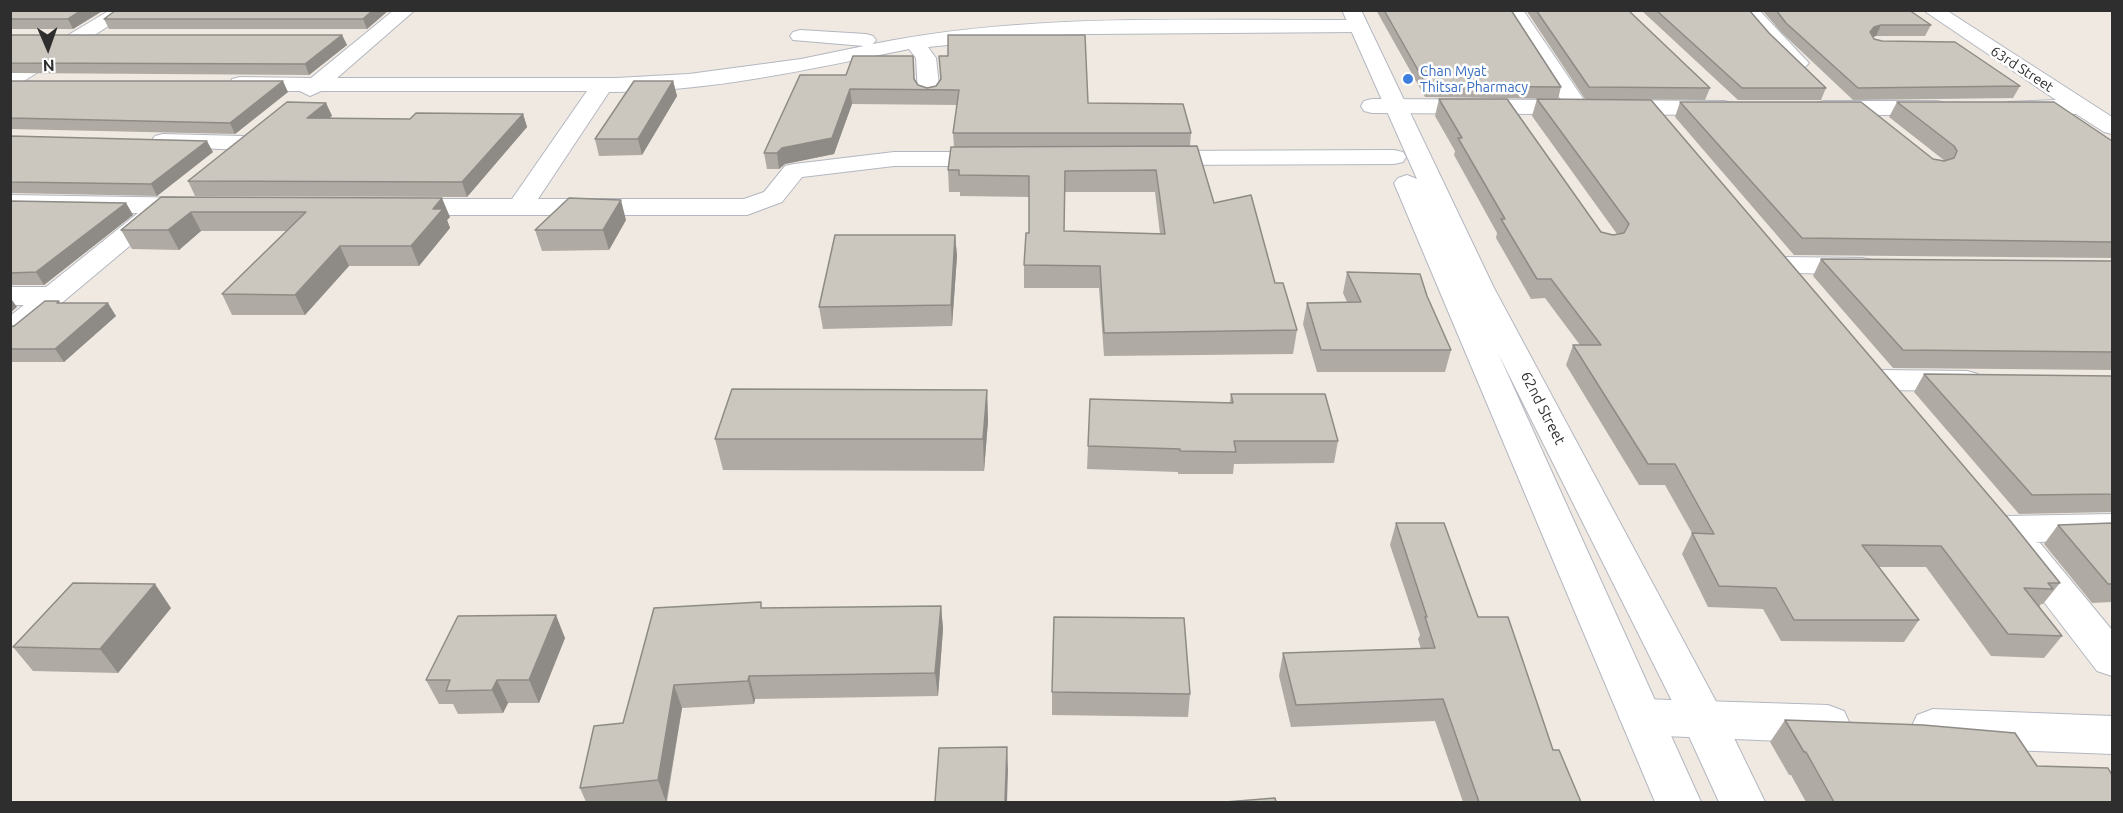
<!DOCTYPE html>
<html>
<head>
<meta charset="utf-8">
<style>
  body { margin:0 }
  #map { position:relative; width:2123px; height:813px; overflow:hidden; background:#efe9e1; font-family:Ubuntu,sans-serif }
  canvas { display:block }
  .frame { position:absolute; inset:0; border:12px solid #2e2e2e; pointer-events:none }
  .north { position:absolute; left:18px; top:18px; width:60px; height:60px; -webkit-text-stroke:4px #fff; paint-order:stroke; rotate:178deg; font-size:16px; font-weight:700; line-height:24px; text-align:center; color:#2e2e2e }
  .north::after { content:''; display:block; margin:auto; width:21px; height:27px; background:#2e2e2e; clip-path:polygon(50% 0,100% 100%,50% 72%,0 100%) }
</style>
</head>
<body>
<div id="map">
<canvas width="2123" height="813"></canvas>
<div class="frame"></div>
<div class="north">N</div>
</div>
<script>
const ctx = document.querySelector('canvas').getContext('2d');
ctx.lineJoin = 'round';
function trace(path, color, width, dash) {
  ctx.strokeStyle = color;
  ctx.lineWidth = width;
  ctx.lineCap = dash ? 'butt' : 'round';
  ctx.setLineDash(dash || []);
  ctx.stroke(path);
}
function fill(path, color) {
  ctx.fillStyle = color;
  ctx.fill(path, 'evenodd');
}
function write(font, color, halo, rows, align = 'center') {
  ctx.font = font + ' Ubuntu,sans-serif';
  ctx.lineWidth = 5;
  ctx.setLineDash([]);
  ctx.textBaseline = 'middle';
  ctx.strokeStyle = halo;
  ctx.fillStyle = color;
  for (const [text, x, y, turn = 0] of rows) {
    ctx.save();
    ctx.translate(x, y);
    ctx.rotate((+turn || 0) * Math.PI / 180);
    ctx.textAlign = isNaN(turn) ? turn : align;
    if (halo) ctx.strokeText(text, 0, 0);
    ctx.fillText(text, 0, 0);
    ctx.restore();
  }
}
const minor = new Path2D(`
  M 110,10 L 133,10 L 18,85 L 10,86 L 10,70 Z
  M 394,10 L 415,10 L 337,78 L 616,78 L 689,74 L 801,59 L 864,46 L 793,40 L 790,36 L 793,32 L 800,30 L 866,34 L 873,36 L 876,40 L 873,44 C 1032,12 1197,21 1358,20 L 1365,22 L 1368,26 L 1365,30 L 1358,32 L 1089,34 L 1027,37 L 928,47 L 936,58 L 940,94 L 937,99 L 929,101 L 921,99 L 918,94 L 916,58 L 909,49 C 810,69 710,92 609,92 L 538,199 L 744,199 L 764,192 L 785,166 L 794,164 L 894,152 L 996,152 L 1005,154 L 1008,159 L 1005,164 L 996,166 L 894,166 L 802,177 L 782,202 L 747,215 L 402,215 L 393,213 L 389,207 L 393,201 L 402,199 L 512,199 L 587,91 L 321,91 L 310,96 L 300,91 L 240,91 L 232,89 L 229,84 L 232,79 L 240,77 L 311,78 Z
  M 1504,10 L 1523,10 L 1584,100 L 1724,101 L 1732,103 L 1735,108 L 1732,113 L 1724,115 L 1372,113 L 1364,111 L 1361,106 L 1364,101 L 1372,99 L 1561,100 Z
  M 1739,10 L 1759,10 L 1805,59 L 1809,63 L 1805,67 L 1798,69 L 1791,67 Z
  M 1923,10 L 1946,10 L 2112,117 L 2112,134 L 2104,132 L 2076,114 L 2008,112 L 2005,107 L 2008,102 L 2056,100 Z
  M 1824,101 L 1937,101 L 1945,103 L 1948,108 L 1945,113 L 1937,115 L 1824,115 L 1816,113 L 1813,108 L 1816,103 Z
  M 163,134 L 242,136 L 250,138 L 254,143 L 250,148 L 242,150 L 155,146 L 151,141 L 155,136 Z
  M 1394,150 L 1403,152 L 1406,157 L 1403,162 L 1394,164 L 1155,165 L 1146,163 L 1143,158 L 1146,153 L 1155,151 Z
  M 10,195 L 195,198 L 204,200 L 208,206 L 204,212 L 169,213 L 21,337 L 10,340 L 10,316 L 24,305 L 10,305 L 10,287 L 46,287 L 138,213 L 10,211 Z
  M 1786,257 L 1862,258 L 1872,260 L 1876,266 L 1872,272 L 1862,274 L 1786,273 L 1776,271 L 1772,265 L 1776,259 Z
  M 1881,370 L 1967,371 L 1978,374 L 1983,381 L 1978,388 L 1967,391 L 1881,390 L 1870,387 L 1865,380 L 1870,373 Z
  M 2112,514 L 2112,540 L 2035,542 L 2040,543 L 2112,630 L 2112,676 L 2097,671 L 2014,563 L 2008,553 L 2014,543 L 2017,542 L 1995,538 L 1989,529 L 1995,520 L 2008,516 Z
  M 1641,699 L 1828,705 L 1844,711 L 1850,724 L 1844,737 L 1828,743 L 1641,735 L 1626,730 L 1619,717 L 1626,704 Z
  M 1933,709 L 2112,716 L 2112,754 L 1933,747 L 1917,741 L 1911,728 L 1917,715 Z`);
const secondary = new Path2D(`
  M 1342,10 L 1361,10 L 1494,288 L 1719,707 L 1765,802 L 1719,802 L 1682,721 L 1498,353 L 1701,802 L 1655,802 L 1394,183 L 1398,178 L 1407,175 L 1417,179 Z`);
const wall = new Path2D(`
  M 10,10 L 104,10 L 73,29 L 10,29 Z
  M 116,10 L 389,10 L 367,29 L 109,29 L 104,19 Z
  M 1376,10 L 1511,10 L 1561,87 L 1558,99 L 1425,97 Z
  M 1526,10 L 1628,10 L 1710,88 L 1705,100 L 1585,99 Z
  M 1641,10 L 1749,10 L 1769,33 L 1826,88 L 1821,100 L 1738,100 Z
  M 1762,10 L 1909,10 L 1931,25 L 1925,36 L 1876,36 L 1873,37 L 1874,39 L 2020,86 L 2013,98 L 1853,100 L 1782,33 Z
  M 10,35 L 342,35 L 347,45 L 309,75 L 10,73 Z
  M 939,56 L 1088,103 L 1191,133 L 1190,146 L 1214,203 L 1275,283 L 1297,330 L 1293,354 L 1104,356 L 1099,288 L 1024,288 L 1024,265 L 1029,233 L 1029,197 L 960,196 L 960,192 L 949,192 L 948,170 L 954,147 L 953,133 L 957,105 L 852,104 L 834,154 L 785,164 L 779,169 L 767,169 L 764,153 L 800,75 L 918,85 L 927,88 L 936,86 L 941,79 ZM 1065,192 L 1155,192 L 1160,234 L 1064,231 Z
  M 10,81 L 288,92 L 235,134 L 10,129 Z
  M 673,81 L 677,96 L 642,155 L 599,156 L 595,139 Z
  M 1439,99 L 1601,232 L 1613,235 L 1617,234 L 1532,116 L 1537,99 L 2060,583 L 2043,604 L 2041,604 L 2039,607 L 2062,636 L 2044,658 L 1991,656 L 1926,567 L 1878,567 L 1919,620 L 1904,642 L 1781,641 L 1763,609 L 1708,607 L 1682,554 L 1692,533 L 1665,485 L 1639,485 L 1566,365 L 1573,345 L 1580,345 L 1545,298 L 1531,299 L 1496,238 L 1497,233 L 1454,155 L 1455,151 L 1435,116 Z
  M 1680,102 L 1944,161 L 1945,161 L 1889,117 L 1897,102 L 2112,141 L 2112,258 L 1794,255 L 1675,117 Z
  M 326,103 L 332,116 L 329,118 L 410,119 L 523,114 L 527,127 L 467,197 L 195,196 L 188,181 Z
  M 10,136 L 213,152 L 157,196 L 10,193 Z
  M 161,197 L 450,217 L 447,220 L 450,228 L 419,266 L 349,266 L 305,315 L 232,315 L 222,294 L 287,231 L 201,231 L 179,250 L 132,249 L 121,230 Z
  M 10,201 L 126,203 L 133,215 L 44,285 L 10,285 Z
  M 626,220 L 609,250 L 542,251 L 535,230 Z
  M 955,235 L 957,256 L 952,326 L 823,329 L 819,307 Z
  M 1821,259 L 2112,261 L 2112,370 L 1893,368 L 1813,276 Z
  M 1347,272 L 1427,296 L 1451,350 L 1445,372 L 1317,372 L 1303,324 L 1307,303 L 1347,302 L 1343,293 Z
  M 60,303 L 116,316 L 64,362 L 10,362 L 10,327 Z
  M 1924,374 L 2112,376 L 2112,512 L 2019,514 L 1914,392 Z
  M 987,390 L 988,421 L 984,471 L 723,470 L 715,439 Z
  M 1231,394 L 1338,441 L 1334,463 L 1234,464 L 1233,474 L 1178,474 L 1178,472 L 1087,469 L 1088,446 L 1230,402 Z
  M 1396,523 L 1478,617 L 1553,750 L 1581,802 L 1463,802 L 1435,721 L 1291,727 L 1279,676 L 1283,653 L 1421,649 L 1418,639 L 1420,635 L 1390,545 Z
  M 2112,523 L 2112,602 L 2092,603 L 2044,544 L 2058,525 Z
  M 941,606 L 943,629 L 938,696 L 755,699 L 754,704 L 682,708 L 667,802 L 586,802 L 580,788 L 623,723 L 763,608 Z
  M 171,608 L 118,673 L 33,671 L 13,647 Z
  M 565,638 L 539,703 L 508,703 L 503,713 L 458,714 L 453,704 L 439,704 L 426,680 Z
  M 1052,692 L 1190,694 L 1188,717 L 1052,715 Z
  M 1785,720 L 2037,766 L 2112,802 L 1806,802 L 1791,775 L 1789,775 L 1770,742 Z`);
const shadedWall = new Path2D(`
  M 82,10 L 104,10 L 73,29 L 68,19 Z
  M 373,10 L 389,10 L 367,29 L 363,19 Z
  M 1881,25 L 1876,36 L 1869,38 L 1870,32 L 1874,27 Z
  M 342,35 L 347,45 L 309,75 L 305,64 Z
  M 283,81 L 288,92 L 235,134 L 230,123 Z
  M 673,81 L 677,96 L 642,155 L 638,139 Z
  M 850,89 L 852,104 L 834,154 L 785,164 L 779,169 L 777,153 Z
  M 326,103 L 332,116 L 313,132 L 307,118 Z
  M 523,114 L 527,127 L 467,197 L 462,182 Z
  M 207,141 L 213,152 L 157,196 L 151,184 Z
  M 442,198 L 450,217 L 447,220 L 450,228 L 419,266 L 411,246 L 433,209 Z
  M 621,200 L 626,220 L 609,250 L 603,230 Z
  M 126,203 L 133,215 L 44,285 L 36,272 Z
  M 191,212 L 201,231 L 179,250 L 168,230 Z
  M 955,235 L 957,256 L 952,326 L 951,305 Z
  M 340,246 L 349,266 L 305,315 L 295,295 Z
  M 10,297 L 17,307 L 10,313 Z
  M 108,303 L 116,316 L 64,362 L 55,349 Z
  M 987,390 L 988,421 L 984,471 L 983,439 Z
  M 155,584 L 171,608 L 118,673 L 100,649 Z
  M 941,606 L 943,629 L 938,696 L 935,673 Z
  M 556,615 L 565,638 L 539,703 L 529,680 Z
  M 749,676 L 755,699 L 754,704 L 748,681 Z
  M 497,680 L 508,703 L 503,713 L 492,690 Z
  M 674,685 L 682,708 L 666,802 L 658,780 Z
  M 1007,747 L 1008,770 L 1007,802 L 1005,802 Z`);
const building = new Path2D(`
  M 10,10 L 82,10 L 68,19 L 10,19 Z
  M 116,10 L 373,10 L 363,19 L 104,19 Z
  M 1384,10 L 1511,10 L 1561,87 L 1427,86 Z
  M 1536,10 L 1628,10 L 1710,88 L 1589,87 Z
  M 1656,10 L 1749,10 L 1769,33 L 1826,88 L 1742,88 Z
  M 1776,10 L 1909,10 L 1931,25 L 1881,25 L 1874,27 L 1870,32 L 1874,39 L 1882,41 L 1955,42 L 2020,86 L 1858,88 L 1786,23 Z
  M 10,35 L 342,35 L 305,64 L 10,63 Z
  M 948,35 L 1085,35 L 1088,103 L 1183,104 L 1191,133 L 953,133 L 959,90 L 850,89 L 832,138 L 782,148 L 777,153 L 764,153 L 800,75 L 846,75 L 853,56 L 913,56 L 914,79 L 918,85 L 927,88 L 936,86 L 941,79 L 939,56 L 948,56 Z
  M 10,81 L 283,81 L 230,123 L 10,118 Z
  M 634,81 L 673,81 L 638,139 L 595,139 Z
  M 1439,99 L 1507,99 L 1601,232 L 1613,235 L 1624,233 L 1629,224 L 1537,99 L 1651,100 L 2008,518 L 2060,583 L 2048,583 L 2053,589 L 2024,588 L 2062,636 L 2008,634 L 1941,546 L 1862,545 L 1919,620 L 1794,620 L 1776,588 L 1719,586 L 1692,533 L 1714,534 L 1675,464 L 1648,464 L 1573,345 L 1601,345 L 1551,279 L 1537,279 L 1501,219 L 1505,219 L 1458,138 L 1462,138 Z
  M 287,102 L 326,103 L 307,118 L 410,119 L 416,113 L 523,114 L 462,182 L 188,181 Z
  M 1680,102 L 1861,102 L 1933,159 L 1944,161 L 1954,158 L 1957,151 L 1954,146 L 1897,102 L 2054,102 L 2112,141 L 2112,242 L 1802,238 Z
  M 10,136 L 207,141 L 151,184 L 10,182 Z
  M 1197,146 L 1214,203 L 1251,195 L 1275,283 L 1283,283 L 1297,330 L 1104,333 L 1100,266 L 1024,265 L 1026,233 L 1029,233 L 1029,176 L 959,175 L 959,170 L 948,170 L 951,147 ZM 1156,170 L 1165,234 L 1064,231 L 1065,171 Z
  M 161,197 L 442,198 L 433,209 L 443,209 L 411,246 L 340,246 L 295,295 L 222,294 L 306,212 L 191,212 L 168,230 L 121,230 Z
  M 569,198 L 621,200 L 603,230 L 535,230 Z
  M 10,201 L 126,203 L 36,272 L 10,273 Z
  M 835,235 L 955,235 L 951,305 L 819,307 Z
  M 1821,259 L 2112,261 L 2112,352 L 1903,350 Z
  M 1347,272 L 1420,274 L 1427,296 L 1451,350 L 1321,350 L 1307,303 L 1361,302 Z
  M 45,301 L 59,301 L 57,303 L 108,303 L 55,349 L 10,349 L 10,327 L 14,326 Z
  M 1924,374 L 2112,376 L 2112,494 L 2032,495 Z
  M 732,389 L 987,390 L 983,439 L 715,439 Z
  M 1231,394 L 1325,394 L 1338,441 L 1234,441 L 1236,452 L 1180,451 L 1180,449 L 1088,446 L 1090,399 L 1233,403 Z
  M 1396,523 L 1444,523 L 1478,617 L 1508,617 L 1553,750 L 1559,750 L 1581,802 L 1479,802 L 1443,699 L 1296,705 L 1283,653 L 1435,648 L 1425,617 L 1427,617 Z
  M 2112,523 L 2112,584 L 2108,584 L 2058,525 Z
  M 73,583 L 155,584 L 100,649 L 13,647 Z
  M 761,602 L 761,608 L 941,606 L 935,673 L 749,676 L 748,681 L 674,685 L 658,780 L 580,788 L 594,726 L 623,723 L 654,608 Z
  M 556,615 L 529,680 L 497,680 L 492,690 L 446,691 L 450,680 L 426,680 L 458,616 Z
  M 1054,617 L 1184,618 L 1190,694 L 1052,692 Z
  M 1785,720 L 1923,725 L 2015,733 L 2037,766 L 2108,768 L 2112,775 L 2112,802 L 1834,802 L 1806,752 L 1804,752 Z
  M 1007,747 L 1005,802 L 935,802 L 939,748 Z
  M 1275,798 L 1276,802 L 1225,802 Z`);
const markers = [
  [1408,79,6,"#3f7fe0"]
];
const farStreetnames = [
  ["63rd Street",2022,69,33]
];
const farShopnames = [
  ["Chan Myat",1420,71],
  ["Thitsar Pharmacy",1420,87]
];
const streetNames = [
  ["62nd Street",1543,408,63]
];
trace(minor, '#b4b7c1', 2);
trace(secondary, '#b4b7c1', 2);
fill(minor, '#fff');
fill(secondary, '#fff');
fill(wall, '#afaba4');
fill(shadedWall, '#8e8b86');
fill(building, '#cbc7bf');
trace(building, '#8e8b86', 1.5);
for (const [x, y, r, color] of markers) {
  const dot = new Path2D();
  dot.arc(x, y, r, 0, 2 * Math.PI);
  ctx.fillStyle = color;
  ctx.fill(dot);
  trace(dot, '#fff', 2);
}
write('14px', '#2e2e2e', '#fff', farStreetnames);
write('14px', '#366cbe', '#fff', farShopnames, 'left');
write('15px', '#2e2e2e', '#fff', streetNames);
</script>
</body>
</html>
